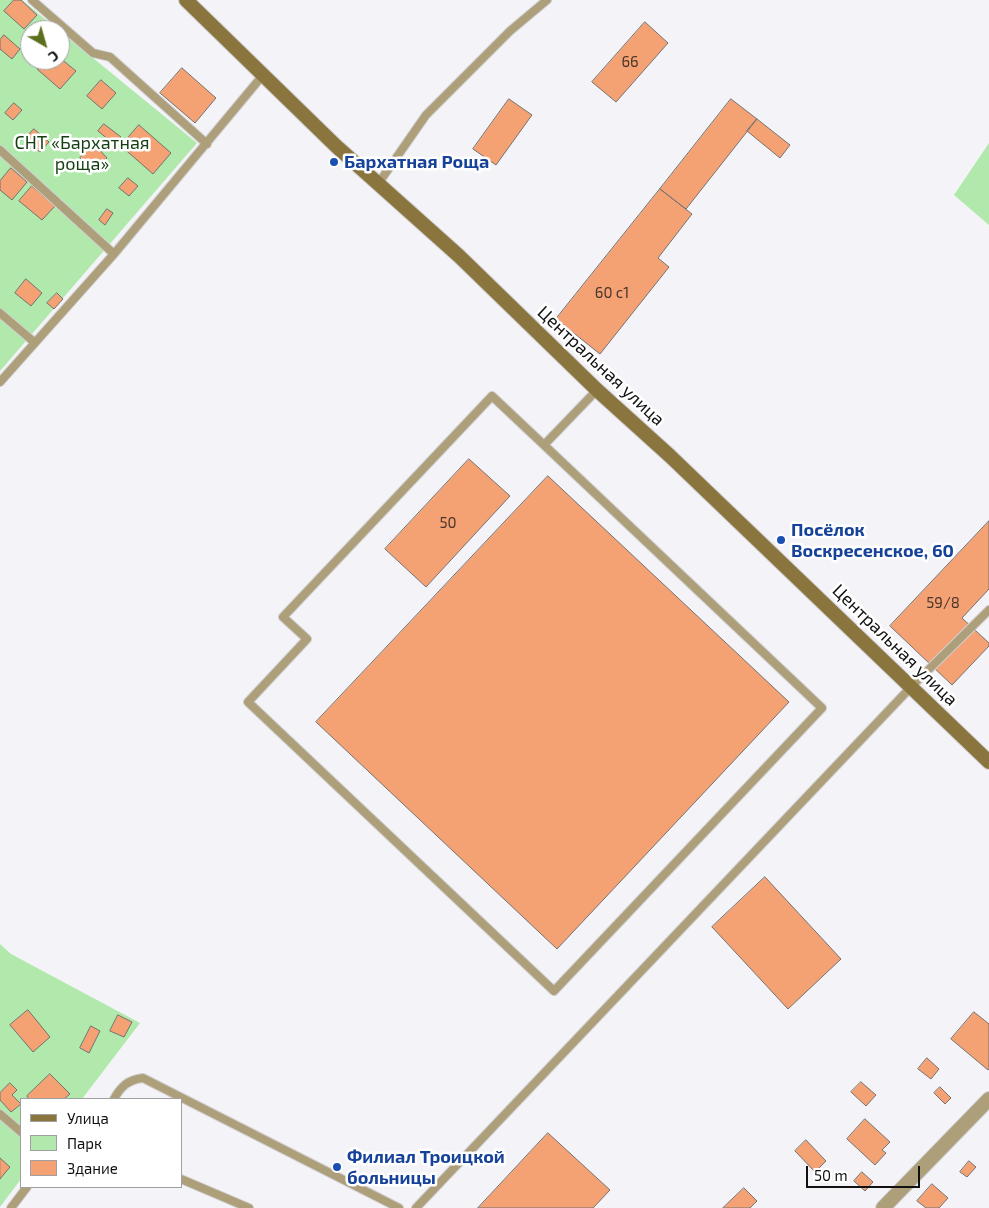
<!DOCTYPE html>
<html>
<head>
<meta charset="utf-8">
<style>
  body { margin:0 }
  #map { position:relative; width:989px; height:1208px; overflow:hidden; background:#f4f4f8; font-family:"Exo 2",sans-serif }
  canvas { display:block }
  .legend { position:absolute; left:20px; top:1098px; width:162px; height:90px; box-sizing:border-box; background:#fff; border:1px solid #a0a0a0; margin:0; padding:6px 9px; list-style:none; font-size:15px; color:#111112 }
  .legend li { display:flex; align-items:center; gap:10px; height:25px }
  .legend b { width:25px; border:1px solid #a0a0a0 }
  .north { position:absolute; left:20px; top:20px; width:50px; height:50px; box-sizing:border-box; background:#fff; border:1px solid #a0a0a0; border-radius:50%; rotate:142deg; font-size:14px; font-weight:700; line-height:20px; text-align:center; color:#111112 }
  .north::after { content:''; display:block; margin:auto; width:18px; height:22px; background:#5c6f1d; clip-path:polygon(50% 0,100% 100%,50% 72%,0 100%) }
  .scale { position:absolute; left:806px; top:1166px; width:114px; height:22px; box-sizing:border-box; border:2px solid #111112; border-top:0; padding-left:6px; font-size:15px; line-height:18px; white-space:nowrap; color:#111112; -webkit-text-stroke:4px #fff; paint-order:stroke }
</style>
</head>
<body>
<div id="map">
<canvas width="989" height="1208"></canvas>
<ul class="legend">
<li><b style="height:6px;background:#8b753e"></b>Улица</li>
<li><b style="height:14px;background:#b0e9ab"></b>Парк</li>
<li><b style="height:14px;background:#f4a174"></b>Здание</li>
</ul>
<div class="north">С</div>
<div class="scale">50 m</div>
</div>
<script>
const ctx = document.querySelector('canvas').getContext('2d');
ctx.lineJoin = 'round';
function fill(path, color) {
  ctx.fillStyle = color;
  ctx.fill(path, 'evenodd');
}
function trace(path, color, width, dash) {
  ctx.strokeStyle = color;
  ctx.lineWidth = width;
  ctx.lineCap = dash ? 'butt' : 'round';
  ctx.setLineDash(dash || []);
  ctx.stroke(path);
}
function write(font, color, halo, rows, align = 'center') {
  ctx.font = font + ' "Exo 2",sans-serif';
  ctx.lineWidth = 5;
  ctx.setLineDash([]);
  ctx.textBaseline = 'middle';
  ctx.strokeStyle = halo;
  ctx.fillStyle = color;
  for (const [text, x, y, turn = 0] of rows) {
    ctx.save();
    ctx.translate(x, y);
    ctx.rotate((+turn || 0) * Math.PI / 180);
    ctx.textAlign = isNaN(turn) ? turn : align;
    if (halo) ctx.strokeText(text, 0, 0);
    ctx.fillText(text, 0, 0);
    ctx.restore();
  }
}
const green = new Path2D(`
  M 0,0 L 22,0 L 58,30 L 30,30 L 30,60 L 60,60 L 60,31 L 197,143 L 0,371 Z
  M 989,143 L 989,225 L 954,195 Z
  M 0,944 L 11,954 L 140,1023 L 82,1099 L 21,1099 L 21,1179 L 0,1207 Z`);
const building = new Path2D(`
  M 14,0 L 21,0 L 37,15 L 24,29 L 4,11 Z
  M 645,22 L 668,43 L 616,102 L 592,82 Z
  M 4,35 L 20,49 L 12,59 L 0,49 L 0,40 Z
  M 60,58 L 76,71 L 60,89 L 37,69 L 44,60 L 60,60 Z
  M 182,68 L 216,98 L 195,123 L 160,93 Z
  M 101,80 L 116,93 L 102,109 L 87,96 Z
  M 509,99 L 532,115 L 496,165 L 473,149 Z
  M 731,99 L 757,119 L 686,209 L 660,189 Z
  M 14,103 L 22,110 L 13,120 L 5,113 Z
  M 757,119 L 790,145 L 780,158 L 747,131 Z
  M 104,124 L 121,137 L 115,145 L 98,131 Z
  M 139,125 L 171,153 L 153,174 L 121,146 Z
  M 34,129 L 49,142 L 40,152 L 25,139 Z
  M 94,144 L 107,158 L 92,171 L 80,158 Z
  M 11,168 L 27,182 L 12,200 L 0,190 L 0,181 Z
  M 128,178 L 138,186 L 129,196 L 119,188 Z
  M 32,186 L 55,206 L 42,220 L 19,201 Z
  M 660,189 L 692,214 L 658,258 L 669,267 L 600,354 L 556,319 Z
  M 107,209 L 113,213 L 105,225 L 99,220 Z
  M 26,279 L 42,293 L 31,306 L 15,293 Z
  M 57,293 L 63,299 L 54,309 L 47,303 Z
  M 469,459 L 510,496 L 426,587 L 385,549 Z
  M 548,476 L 789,702 L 557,949 L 316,722 Z
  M 989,521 L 989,589 L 962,618 L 989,643 L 989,646 L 952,685 L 890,626 Z
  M 765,877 L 841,959 L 788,1009 L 712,927 Z
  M 28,1010 L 50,1037 L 33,1052 L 10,1025 Z
  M 974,1012 L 989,1024 L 989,1069 L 988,1070 L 951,1039 Z
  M 118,1015 L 132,1022 L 124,1037 L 110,1031 Z
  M 91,1026 L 100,1031 L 89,1053 L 80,1048 Z
  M 927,1058 L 939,1069 L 931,1079 L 918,1069 Z
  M 50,1074 L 70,1094 L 64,1099 L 29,1099 L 27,1096 Z
  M 861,1082 L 876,1095 L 866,1106 L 851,1092 Z
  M 10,1083 L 17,1090 L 12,1095 L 21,1104 L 11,1112 L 0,1100 L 0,1093 Z
  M 940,1087 L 951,1098 L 945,1104 L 934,1093 Z
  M 865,1119 L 890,1142 L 882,1150 L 886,1153 L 875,1165 L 847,1139 Z
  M 548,1133 L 610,1190 L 593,1208 L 478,1208 Z
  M 806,1140 L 826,1161 L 815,1172 L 795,1151 Z
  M 0,1158 L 10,1167 L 0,1179 Z
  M 969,1161 L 976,1167 L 967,1177 L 960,1172 Z
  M 862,1172 L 873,1182 L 865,1191 L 854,1181 Z
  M 932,1184 L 948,1198 L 939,1208 L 926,1208 L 917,1201 Z
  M 744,1188 L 757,1201 L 750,1208 L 723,1208 Z`);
const service = new Path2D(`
  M 32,0 L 93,53 L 110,57 L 207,144
  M 0,150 L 114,254
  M 378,184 L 426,115 L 510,31 L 547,0
  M 0,313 L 34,342
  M 0,382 L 114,254 L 263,75
  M 544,445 L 492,396 L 283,617 L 307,639 L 248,702 L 554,991 L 822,708 L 544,445 L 597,390
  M 114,1099 C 121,1086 128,1080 143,1078 L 399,1208
  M 0,1114 L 21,1132
  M 181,1179 L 249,1208
  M 11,1208 L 27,1187
  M 416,1208 L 912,686 L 989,610`);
const minor = new Path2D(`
  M 883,1208 L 989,1099`);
const secondary = new Path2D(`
  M 186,0 L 336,146 L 459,256 L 597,390 L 670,456 L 989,762`);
const markers = [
  [334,162,5,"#1a4fb4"],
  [781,540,5,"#1a4fb4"],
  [337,1167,5,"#1a4fb4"]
];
const numberNames = [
  ["66",630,62],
  ["60 с1",612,293],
  ["50",448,523],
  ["59/8",943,603]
];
const parkNames = [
  ["СНТ «Бархатная",82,143],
  ["роща»",82,164]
];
const transitNames = [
  ["Бархатная Роща",344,162],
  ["Посёлок",791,530],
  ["Воскресенское, 60",791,551],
  ["Филиал Троицкой",347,1157],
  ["больницы",347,1178]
];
const streetNames = [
  ["Центральная улица",601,366,43],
  ["Центральная улица",895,645,44]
];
fill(green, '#b0e9ab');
fill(building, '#f4a174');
trace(building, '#757270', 1);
trace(service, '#d0d0d3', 10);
trace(minor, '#d0d0d3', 16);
trace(secondary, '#d0d0d3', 16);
trace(service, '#ae9f7b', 8);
trace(minor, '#ae9f7b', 14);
trace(secondary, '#8b753e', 14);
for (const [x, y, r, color] of markers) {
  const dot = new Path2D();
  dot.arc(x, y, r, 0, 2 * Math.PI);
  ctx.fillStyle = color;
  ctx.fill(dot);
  trace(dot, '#fff', 2);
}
write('15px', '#4a352a', null, numberNames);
write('18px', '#133f12', '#fff', parkNames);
write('bold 18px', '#164399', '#fff', transitNames, 'left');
write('18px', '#111112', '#fff', streetNames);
</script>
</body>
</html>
